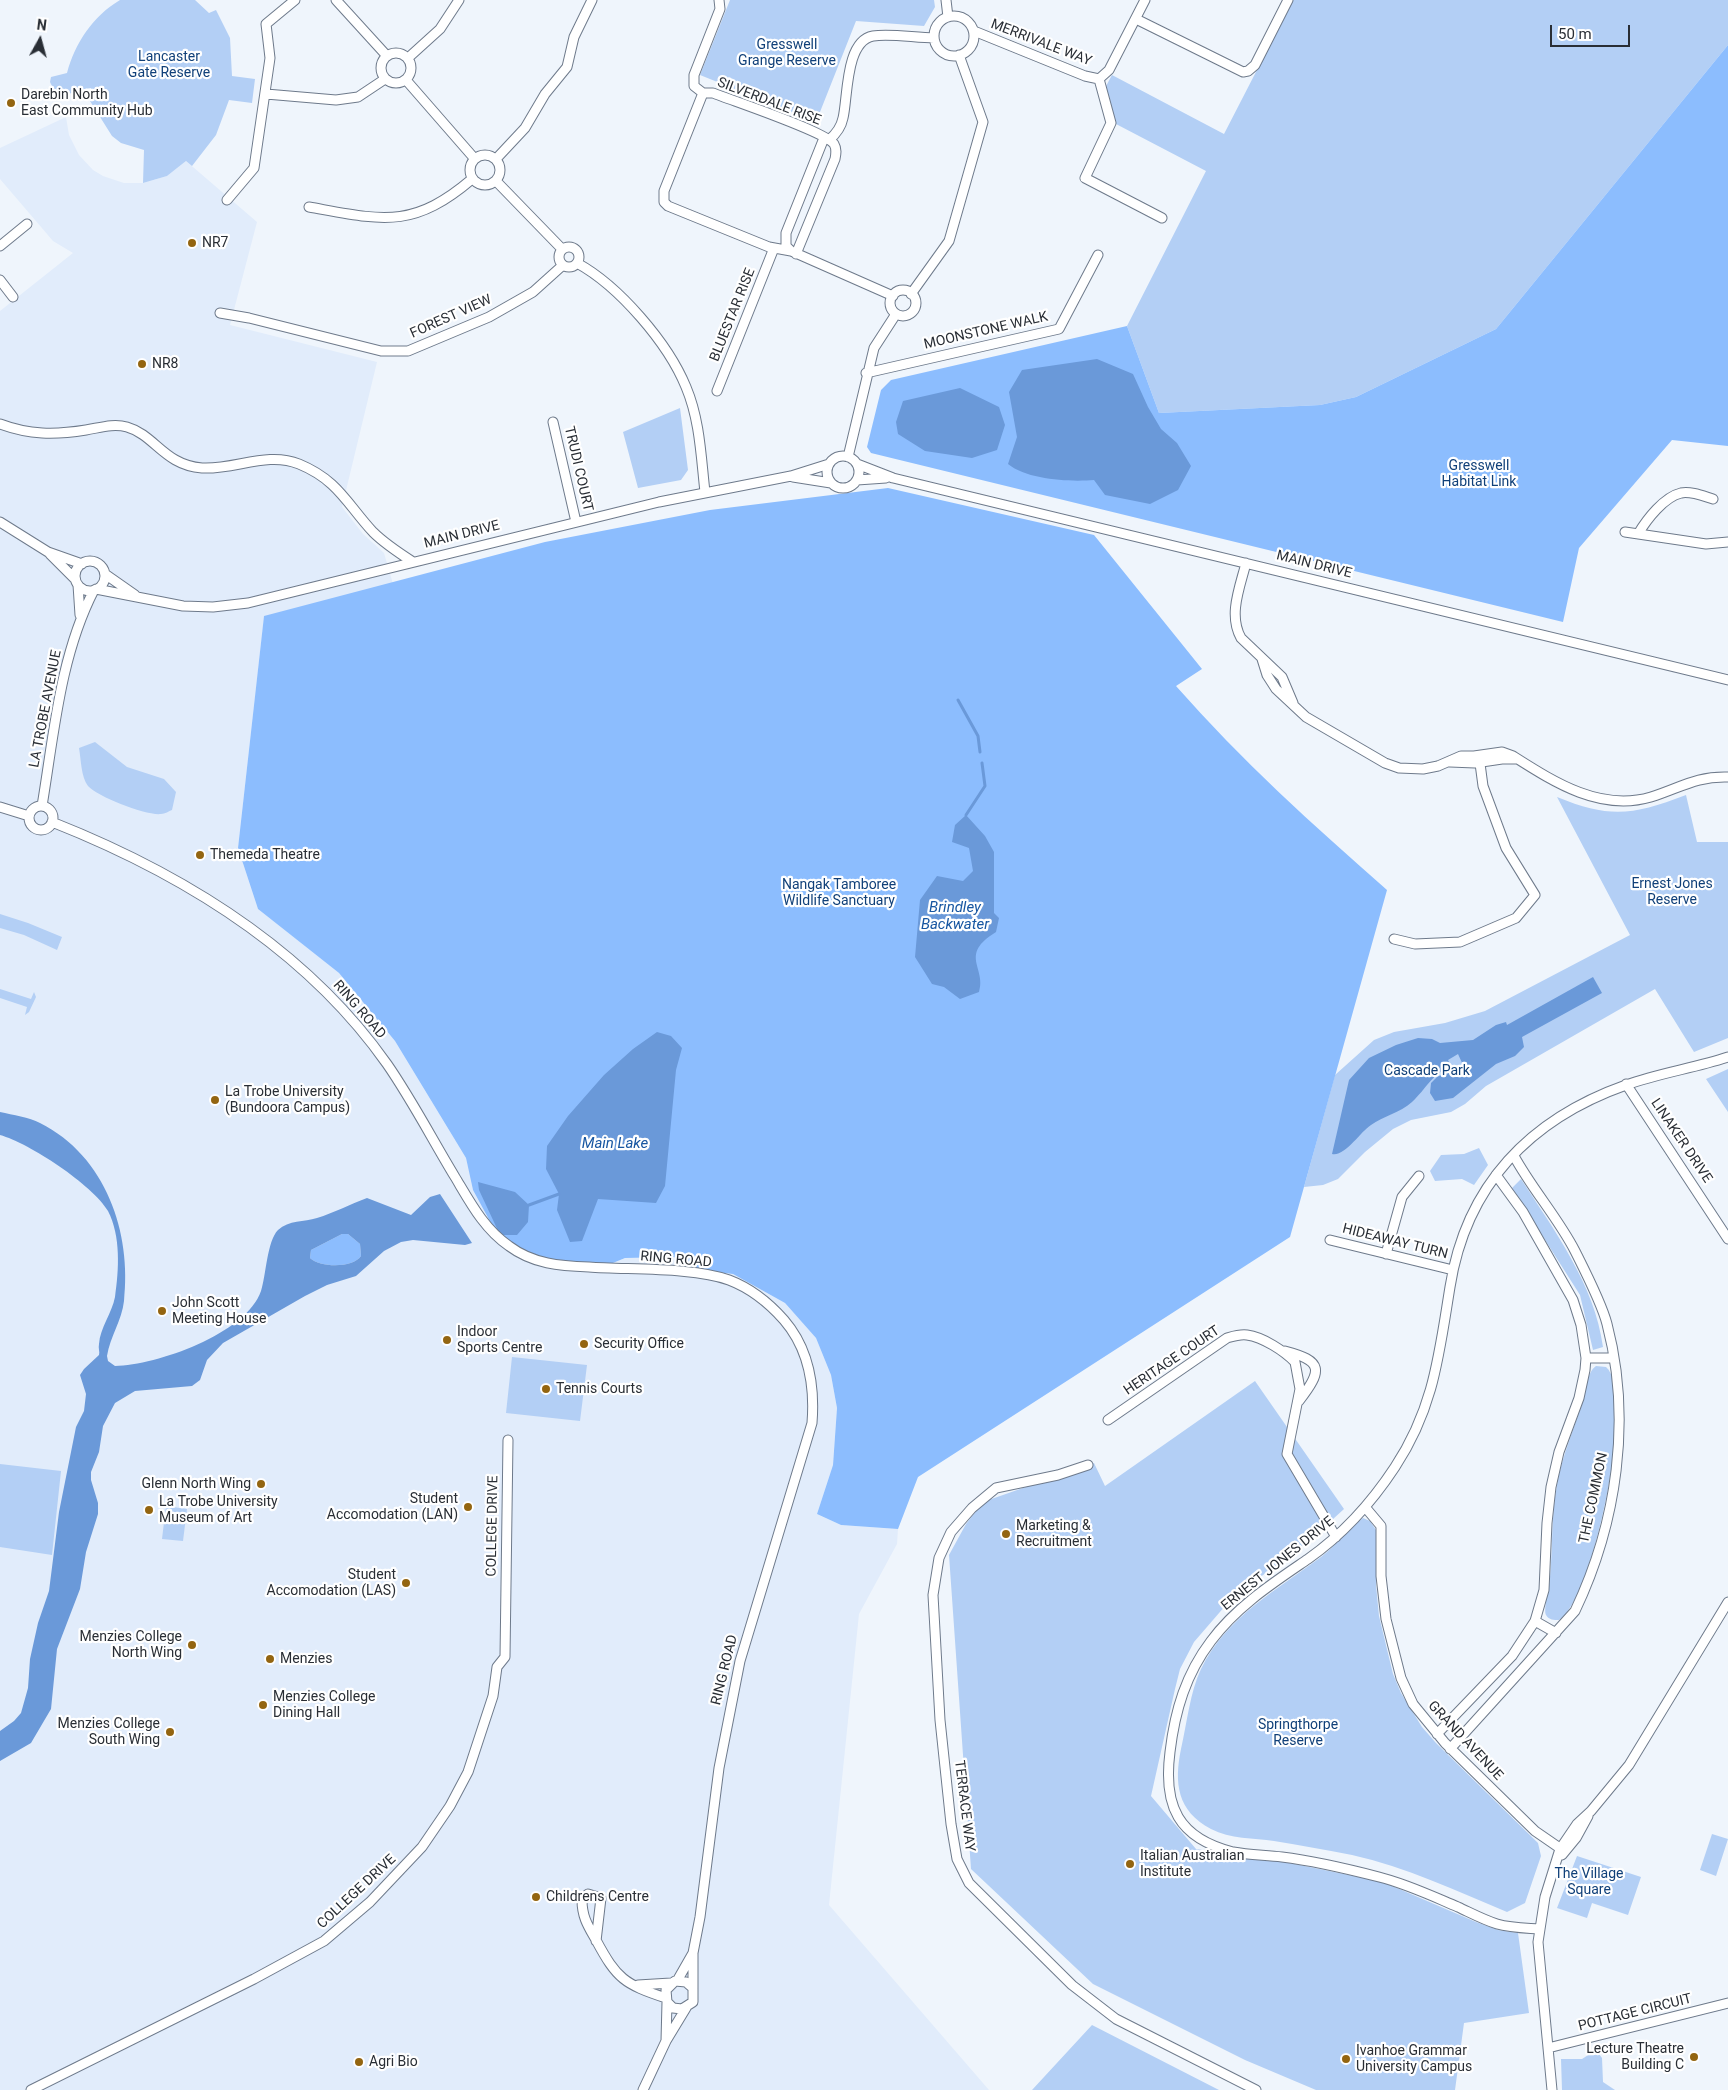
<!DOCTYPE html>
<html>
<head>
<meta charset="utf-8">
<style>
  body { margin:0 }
  #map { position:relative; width:1728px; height:2090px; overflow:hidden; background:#eff5fc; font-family:Roboto,sans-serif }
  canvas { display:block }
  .north { position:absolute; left:15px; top:15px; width:50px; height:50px; -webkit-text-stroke:4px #fff; paint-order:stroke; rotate:7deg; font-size:14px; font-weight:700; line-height:20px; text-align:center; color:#292e35 }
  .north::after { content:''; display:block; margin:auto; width:18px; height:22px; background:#292e35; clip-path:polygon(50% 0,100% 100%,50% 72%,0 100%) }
  .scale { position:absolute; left:1550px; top:25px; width:80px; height:22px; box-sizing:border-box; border:2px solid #292e35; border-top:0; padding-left:6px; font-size:15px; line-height:18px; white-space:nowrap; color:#292e35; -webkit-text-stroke:4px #fff; paint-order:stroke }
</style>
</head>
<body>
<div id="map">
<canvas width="1728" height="2090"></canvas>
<div class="north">N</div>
<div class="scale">50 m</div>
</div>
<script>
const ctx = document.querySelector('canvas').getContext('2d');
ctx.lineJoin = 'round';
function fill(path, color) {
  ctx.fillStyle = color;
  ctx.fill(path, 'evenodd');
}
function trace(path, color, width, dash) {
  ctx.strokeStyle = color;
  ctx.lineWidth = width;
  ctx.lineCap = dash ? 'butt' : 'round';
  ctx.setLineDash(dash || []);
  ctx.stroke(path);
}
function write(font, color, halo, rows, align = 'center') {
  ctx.font = font + ' Roboto,sans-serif';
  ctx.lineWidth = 4.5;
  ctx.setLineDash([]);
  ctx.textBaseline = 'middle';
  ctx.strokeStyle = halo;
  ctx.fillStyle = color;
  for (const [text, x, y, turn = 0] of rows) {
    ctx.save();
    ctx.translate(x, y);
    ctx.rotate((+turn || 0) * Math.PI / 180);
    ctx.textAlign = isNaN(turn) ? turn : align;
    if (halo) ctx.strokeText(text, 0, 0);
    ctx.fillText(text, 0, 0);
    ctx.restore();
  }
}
const built = new Path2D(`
  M 66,117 L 69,135 L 79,155 L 93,170 L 103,176 L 124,183 L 143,183 L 167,176 L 186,161 L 257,222 L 230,325 L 377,362 L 342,507 L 363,534 L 384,553 L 393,584 L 264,617 L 238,848 L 258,909 L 339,973 L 395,1041 L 466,1158 L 473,1190 L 591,1272 L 625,1258 L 674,1257 L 690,1269 L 733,1274 L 785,1303 L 816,1338 L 831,1375 L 837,1408 L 833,1465 L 817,1514 L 841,1525 L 898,1529 L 897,1544 L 859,1614 L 829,1905 L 989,2090 L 0,2090 L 0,311 L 73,253 L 53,241 L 0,179 L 0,148 Z`);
const green = new Path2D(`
  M 120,0 L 195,0 L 209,13 L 216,10 L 230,38 L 232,76 L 255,79 L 252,103 L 229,100 L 216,135 L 192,166 L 186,161 L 167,176 L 143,183 L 144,150 L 121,143 L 112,136 L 90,101 L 91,88 C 79,89 69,95 57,97 L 50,82 L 51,77 L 67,73 C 75,43 93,16 120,0 Z
  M 730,0 L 934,0 L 935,7 L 924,26 L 856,21 L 818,117 L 812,120 L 700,75 Z
  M 1293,0 L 1728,0 L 1728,45 L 1496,329 L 1356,397 L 1320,405 L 1159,413 L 1127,326 L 1206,171 L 1116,124 L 1105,88 L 1112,75 L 1224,134 Z
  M 680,408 L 688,470 L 681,480 L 638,488 L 623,432 Z
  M 95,742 L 127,767 L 164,779 L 176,792 L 172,810 C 169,811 165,814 161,814 C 147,816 98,797 88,786 C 81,777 81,759 79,748 Z
  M 1686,795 L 1697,842 L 1728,842 L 1728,1038 L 1694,1052 L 1655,989 L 1486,1086 L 1465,1104 L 1451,1112 L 1411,1120 L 1393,1129 L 1365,1152 L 1338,1179 L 1323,1185 L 1304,1187 L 1335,1075 L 1374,1040 L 1394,1032 L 1445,1023 L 1485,1011 L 1630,935 L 1557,797 C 1611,819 1633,815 1686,795 Z
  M 0,914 L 28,923 L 62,937 L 57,950 L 24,935 L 0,928 Z
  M 0,989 L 31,999 L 34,992 L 36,997 L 29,1012 L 25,1015 L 27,1007 L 0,998 Z
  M 1728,1069 L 1728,1112 L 1706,1079 Z
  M 1479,1148 L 1488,1165 L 1474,1185 L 1462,1179 L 1435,1181 L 1430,1171 L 1441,1155 L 1464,1154 Z
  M 1521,1179 C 1554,1230 1595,1285 1603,1347 L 1593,1350 L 1580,1295 L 1512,1188 Z
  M 512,1357 L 587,1365 L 580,1421 L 506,1413 Z
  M 1596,1366 L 1606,1367 C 1636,1392 1594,1599 1559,1620 C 1554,1620 1549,1620 1546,1615 C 1543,1609 1550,1585 1550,1577 C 1553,1546 1551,1516 1557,1485 C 1562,1456 1574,1429 1583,1401 C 1587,1390 1586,1373 1596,1366 Z
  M 1255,1381 L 1344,1509 L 1309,1541 L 1232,1598 L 1194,1642 L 1180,1669 L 1175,1689 L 1151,1796 L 1196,1849 L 1280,1861 L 1383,1882 L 1476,1922 L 1498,1930 L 1518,1933 L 1529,2013 L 1464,2023 L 1455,2090 L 1316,2090 L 1245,2060 L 1093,1984 L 971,1869 L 949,1555 L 966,1524 L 983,1502 L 1094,1463 L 1105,1486 Z
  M 0,1464 L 61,1471 L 52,1555 L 0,1547 Z
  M 166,1506 L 187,1509 L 183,1541 L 162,1539 Z
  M 1363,1518 L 1370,1521 L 1376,1530 L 1376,1585 L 1379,1616 L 1393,1674 L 1401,1693 L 1422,1727 L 1436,1743 L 1538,1843 L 1541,1856 L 1525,1903 L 1507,1912 C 1457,1891 1406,1867 1352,1855 C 1326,1850 1300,1845 1274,1841 C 1254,1838 1230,1839 1211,1829 C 1177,1811 1174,1783 1181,1749 C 1187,1723 1190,1692 1201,1669 C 1227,1616 1277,1590 1321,1557 C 1336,1546 1347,1529 1363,1518 Z
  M 1712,1834 L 1728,1839 L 1716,1876 L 1700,1870 Z
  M 1577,1856 L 1641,1877 L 1628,1915 L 1592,1903 L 1587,1918 L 1557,1908 Z
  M 1092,2025 L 1219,2090 L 1220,2090 L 1032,2090 Z
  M 1596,2050 L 1602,2058 L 1603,2082 L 1615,2090 L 1562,2090 L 1561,2059 L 1582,2059 Z`);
const forest = new Path2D(`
  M 1728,45 L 1728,446 L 1672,440 L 1579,548 L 1563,622 L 871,453 L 867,447 L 881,390 L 891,380 L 1127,326 L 1159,413 L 1320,405 L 1356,397 L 1496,329 Z
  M 888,488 L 1094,535 L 1202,669 L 1176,686 C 1241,760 1313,825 1387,890 L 1290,1237 L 918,1477 L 898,1529 L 841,1525 L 817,1514 L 833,1465 L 837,1408 L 831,1375 L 816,1338 L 785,1303 L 733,1274 L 690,1269 L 674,1257 L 625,1258 L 591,1272 L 563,1270 L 532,1256 L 504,1239 L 492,1225 L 473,1190 L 466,1158 L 395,1041 L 339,973 L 258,909 L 238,848 L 264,616 L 545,542 L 710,510 Z
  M 342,1234 L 348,1234 L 360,1244 L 361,1256 C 353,1268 321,1268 310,1258 L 311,1250 Z`);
const water = new Path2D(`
  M 1097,359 L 1133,374 L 1148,407 L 1161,429 L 1177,443 L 1191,466 L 1178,490 L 1150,504 L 1105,495 L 1094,480 C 1070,482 1028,480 1008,464 L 1017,437 L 1009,392 L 1022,370 Z
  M 960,388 L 999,407 L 1005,425 L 997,450 L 972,458 L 925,451 L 898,434 L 896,422 L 903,401 Z
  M 966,815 L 985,836 L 994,852 L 994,913 L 999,918 L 996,932 C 958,955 987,968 979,992 L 960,999 L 944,987 L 932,984 L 915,957 L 920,900 L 937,876 L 963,881 L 973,871 L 969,848 L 952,842 L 955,825 Z
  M 1593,977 L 1602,993 L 1522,1037 L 1524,1047 L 1515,1056 L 1496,1064 L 1453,1098 L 1435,1101 L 1430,1093 L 1431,1083 L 1437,1077 L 1463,1065 L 1458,1054 L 1448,1060 L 1451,1066 C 1430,1076 1427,1088 1412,1102 C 1400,1113 1383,1116 1371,1125 C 1360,1132 1345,1157 1332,1154 L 1349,1080 L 1369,1058 L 1396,1045 L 1418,1038 L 1432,1039 L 1440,1043 L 1473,1040 L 1496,1025 L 1506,1022 L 1507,1025 Z
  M 657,1032 L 671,1036 L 682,1048 L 676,1070 L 665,1186 L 656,1203 L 598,1199 L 582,1241 L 570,1242 L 557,1210 L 559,1194 L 546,1169 L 547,1146 L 568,1116 L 604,1075 L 633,1049 Z
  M 0,1112 C 13,1115 29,1117 40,1123 C 106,1156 132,1233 124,1301 C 122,1320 110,1337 107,1356 L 108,1361 L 115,1366 C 157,1365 246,1334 261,1291 C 266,1276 267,1241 278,1230 C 289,1220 304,1222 317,1218 C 334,1213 350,1204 367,1198 L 411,1215 L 430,1197 L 440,1194 L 472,1243 L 465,1245 L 413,1240 L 401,1242 L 384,1251 L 356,1276 L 327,1285 L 305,1296 L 223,1343 L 207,1360 L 200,1380 L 192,1386 L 135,1391 L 115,1403 L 103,1426 L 99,1452 L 91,1472 L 91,1480 L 98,1503 L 98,1514 L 86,1552 L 80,1589 L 57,1649 L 51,1709 L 31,1743 L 0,1761 L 0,1731 L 14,1721 L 21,1713 L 28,1688 L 30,1659 L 38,1623 L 49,1591 L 59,1512 L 76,1427 L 84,1411 L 86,1394 L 80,1375 L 84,1369 L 99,1355 C 100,1352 98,1348 99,1344 C 100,1328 112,1313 115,1297 C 119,1270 121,1236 108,1211 C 93,1185 29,1143 0,1135 ZM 342,1234 L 348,1234 L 360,1244 L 361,1256 C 353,1268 321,1268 310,1258 L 311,1250 Z
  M 478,1182 L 515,1192 L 529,1205 L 528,1222 L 517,1235 L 500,1235 L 479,1190 Z`);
const stream = new Path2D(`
  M 958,700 L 978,736 L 980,752
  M 966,815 L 985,786 L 982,763
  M 529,1205 L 559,1194`);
const minor = new Path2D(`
  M 336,0 L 387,56
  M 719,0 L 720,9 L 694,75 L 694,86 L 703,93 L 713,93 C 733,101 824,131 834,144 C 837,149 836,154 835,159 L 796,254
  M 946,0 L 948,17
  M934 36a20 20 0 1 1 40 0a20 20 0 1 1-40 0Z
  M 1136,19 L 1243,72 L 1248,71 L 1255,65 L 1288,0
  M 974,31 L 1085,76 L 1099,79
  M381 68a15 15 0 1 1 30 0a15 15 0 1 1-30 0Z
  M 408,58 L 440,29 L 459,0
  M 1099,79 L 1111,123 L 1085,178 L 1162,218
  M 1099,79 L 1109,70 L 1145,0
  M 406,80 L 474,158
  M 703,93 L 664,191 L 664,202 L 668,206 L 769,247 L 791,251
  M 266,94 L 336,100 L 358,97 L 385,79
  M 824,138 L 786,233 L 786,246 L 791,251 L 893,296
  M 829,140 C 836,134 841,128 843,118 C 848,98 845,41 873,36 C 890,33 916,38 934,38
  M470 170a15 15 0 1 1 30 0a15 15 0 1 1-30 0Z
  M 496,159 L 525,128 L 545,94 L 567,67 L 574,37 L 592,0
  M 496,181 L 562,249
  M 227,200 L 254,168 L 270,58 L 266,24 L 295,0
  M 309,207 C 382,220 412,230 472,179
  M 0,246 L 27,224
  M559 257a10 10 0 1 1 20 0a10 10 0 1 1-20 0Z
  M 577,263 C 619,286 668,343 686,387 C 700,420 701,457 705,492
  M 0,280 L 13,297
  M890 303a13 13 0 1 1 26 0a13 13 0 1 1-26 0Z
  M 911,294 L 949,241 L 983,122 L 959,55
  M 220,313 L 249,318 L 381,351 L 408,351 L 489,317 L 533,292 L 563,265
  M 866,373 L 1059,329 L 1098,255
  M 717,391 L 774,248
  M 553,422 L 576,522
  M 0,424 C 29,435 55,435 86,430 C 99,428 113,423 127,427 C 155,435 164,465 202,468 C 235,470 267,451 299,464 C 338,480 347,504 373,532 C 385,544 399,553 413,562
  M827 472a16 16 0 1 1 32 0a16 16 0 1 1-32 0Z
  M 848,457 L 874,348 L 896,314
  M 857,464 L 893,478 L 1728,680
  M 793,477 L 831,483
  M 857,480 L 886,478
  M 0,522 L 48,552 L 82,564
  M 1625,532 L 1706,544 L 1728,542
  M 1638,534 C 1647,519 1664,497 1681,493 C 1691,491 1703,496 1713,499
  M 50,554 L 75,579
  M75 576a15 15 0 1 1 30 0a15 15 0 1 1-30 0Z
  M 1246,563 C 1240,587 1228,615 1241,638 L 1282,677 L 1293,703
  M 105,574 L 135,595
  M 78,585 L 80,615
  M 96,589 L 183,606 L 213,607 L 248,603 L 659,502 L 791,476 L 829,464
  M 1262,659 L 1267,675 L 1276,689 L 1306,717 L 1385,763 L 1399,768 L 1423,769 L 1438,766 L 1461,756 L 1474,756 L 1502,752 L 1513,756 C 1554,782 1600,812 1651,797 C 1680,788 1696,776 1728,777
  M 1450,762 L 1475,763 L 1502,759 L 1517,759
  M 42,806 C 54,734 60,656 94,590
  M29 818a12 12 0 1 1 24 0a12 12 0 1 1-24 0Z
  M 0,807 L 29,816
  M 52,822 C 181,873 306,949 387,1064 C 412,1100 432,1139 455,1177 C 470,1202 484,1229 509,1246 C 533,1264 560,1266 589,1267 C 628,1270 694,1267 729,1280 C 750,1288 769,1303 784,1320 C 809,1349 815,1385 812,1423 L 740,1661 L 719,1768 L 700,1917 L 693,1953 L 677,1981
  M 1394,939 L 1415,944 L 1460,942 L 1516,918 L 1535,895 L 1506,848 L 1483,786 L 1479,756
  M 1626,1084 L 1728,1239
  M 1330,1240 L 1453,1270
  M 1386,1254 L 1402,1197 L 1419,1176
  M 1285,1351 C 1323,1361 1323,1370 1299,1401
  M 1586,1358 L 1614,1358
  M 1108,1420 L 1227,1338 C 1234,1336 1240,1334 1247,1335 C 1263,1337 1284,1351 1295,1362 L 1300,1389 L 1287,1454 L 1336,1537
  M 1088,1465 L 1058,1475 L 996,1488 L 972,1508 L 951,1532 L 939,1558 L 933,1595 L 940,1720 L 951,1824 L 957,1859 L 969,1883 L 1072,1985 L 1116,2019 L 1256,2090
  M 1365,1507 L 1381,1526 L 1381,1576 L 1386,1619 L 1401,1678 L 1413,1704 L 1445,1743 L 1535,1831 L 1564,1851
  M 1535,1621 L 1556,1633
  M 1437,1734 L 1512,1656 L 1535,1621 L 1544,1590 L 1547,1523 L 1551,1487 L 1559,1452 L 1579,1398 L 1585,1370 L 1586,1358 L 1581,1325 L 1573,1300 L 1523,1212 L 1496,1175
  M 1450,1749 L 1575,1611 C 1617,1523 1632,1419 1607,1324 C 1602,1304 1585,1271 1575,1251 C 1558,1218 1532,1189 1514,1156
  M 1562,1855 L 1576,1838 L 1588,1816
  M 1539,1929 C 1525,1928 1511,1928 1497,1924 C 1484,1920 1471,1913 1458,1907 C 1432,1896 1407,1884 1379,1877 C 1348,1869 1315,1861 1282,1857 C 1266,1855 1249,1855 1233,1852 C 1178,1838 1163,1806 1170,1752 C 1175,1710 1186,1674 1211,1641 C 1237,1606 1273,1583 1308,1559 C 1342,1535 1372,1502 1395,1467 C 1434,1408 1439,1354 1450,1287 C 1466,1185 1530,1119 1626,1085 C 1659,1073 1695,1068 1728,1057
  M 596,1941 L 601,1898 L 588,1894 L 582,1900 C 582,1917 588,1926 596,1940 C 617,1979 624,1984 666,1998
  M 638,1985 L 671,1983
  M 693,1988 L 686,1982 L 675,1981 L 666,1990 L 667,2002 L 673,2008 L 682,2009 L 693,2002 L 693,1954
  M 666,2041 L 667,2002
  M 1548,2048 L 1728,2003
  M 31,2090 L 254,1979 L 324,1941 L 370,1902 L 422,1847 L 450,1806 L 468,1772 L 493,1696 L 497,1667 L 505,1657 L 508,1440
  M 643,2090 L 666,2041 L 686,2008
  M 1552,2090 L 1538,1942 L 1545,1897 L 1560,1849 L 1577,1824 L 1591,1811 L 1629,1765 L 1728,1602`);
const markers = [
  [11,103,5,"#936511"],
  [192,243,5,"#936511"],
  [142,364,5,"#936511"],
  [200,855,5,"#936511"],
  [215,1100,5,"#936511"],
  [162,1311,5,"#936511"],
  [447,1340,5,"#936511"],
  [584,1344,5,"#936511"],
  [546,1389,5,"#936511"],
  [261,1484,5,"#936511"],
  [468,1507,5,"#936511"],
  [149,1510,5,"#936511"],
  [1006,1534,5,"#936511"],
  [406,1583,5,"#936511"],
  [192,1645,5,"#936511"],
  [270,1659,5,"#936511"],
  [263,1705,5,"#936511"],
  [170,1732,5,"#936511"],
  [1130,1864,5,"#936511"],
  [536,1897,5,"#936511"],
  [1694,2057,5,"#936511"],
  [1346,2059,5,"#936511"],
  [359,2062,5,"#936511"]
];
const streetNames = [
  ["MERRIVALE WAY",1041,43,21],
  ["SILVERDALE RISE",769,102,21],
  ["BLUESTAR RISE",733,315,-68],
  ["FOREST VIEW",451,317,-24],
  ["MOONSTONE WALK",986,331,-13],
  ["TRUDI COURT",578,469,77],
  ["MAIN DRIVE",462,535,-14],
  ["MAIN DRIVE",1314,565,14],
  ["LA TROBE AVENUE",46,709,-79],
  ["RING ROAD",359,1010,49],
  ["LINAKER DRIVE",1681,1141,56],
  ["HIDEAWAY TURN",1395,1242,14],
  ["RING ROAD",676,1260,5],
  ["HERITAGE COURT",1172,1361,-34],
  ["THE COMMON",1594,1498,-78],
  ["COLLEGE DRIVE",493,1526,-89],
  ["ERNEST JONES DRIVE",1278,1564,-39],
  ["RING ROAD",725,1670,-76],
  ["GRAND AVENUE",1465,1741,47],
  ["TERRACE WAY",964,1806,83],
  ["COLLEGE DRIVE",357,1892,-43],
  ["POTTAGE CIRCUIT",1635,2013,-14]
];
const parkNames = [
  ["Gresswell",787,45],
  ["Grange Reserve",787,61],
  ["Lancaster",169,57],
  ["Gate Reserve",169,73],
  ["Gresswell",1479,466],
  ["Habitat Link",1479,482],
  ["Ernest Jones",1672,884],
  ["Reserve",1672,900],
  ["Nangak Tamboree",839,885],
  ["Wildlife Sanctuary",839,901],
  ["Cascade Park",1427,1071],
  ["Springthorpe",1298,1725],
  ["Reserve",1298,1741],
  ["The Village",1589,1874],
  ["Square",1589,1890]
];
const poiNames = [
  ["Darebin North",21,95],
  ["East Community Hub",21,111],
  ["NR7",202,243],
  ["NR8",152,364],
  ["Themeda Theatre",210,855],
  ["La Trobe University",225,1092],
  ["(Bundoora Campus)",225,1108],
  ["John Scott",172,1303],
  ["Meeting House",172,1319],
  ["Indoor",457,1332],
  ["Sports Centre",457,1348],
  ["Security Office",594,1344],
  ["Tennis Courts",556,1389],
  ["Glenn North Wing",251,1484,"right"],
  ["Student",458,1499,"right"],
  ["Accomodation (LAN)",458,1515,"right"],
  ["La Trobe University",159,1502],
  ["Museum of Art",159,1518],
  ["Marketing &",1016,1526],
  ["Recruitment",1016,1542],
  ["Student",396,1575,"right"],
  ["Accomodation (LAS)",396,1591,"right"],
  ["Menzies College",182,1637,"right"],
  ["North Wing",182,1653,"right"],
  ["Menzies",280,1659],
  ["Menzies College",273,1697],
  ["Dining Hall",273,1713],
  ["Menzies College",160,1724,"right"],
  ["South Wing",160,1740,"right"],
  ["Italian Australian",1140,1856],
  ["Institute",1140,1872],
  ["Childrens Centre",546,1897],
  ["Lecture Theatre",1684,2049,"right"],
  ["Building C",1684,2065,"right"],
  ["Ivanhoe Grammar",1356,2051],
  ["University Campus",1356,2067],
  ["Agri Bio",369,2062]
];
const waterNames = [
  ["Brindley",955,908],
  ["Backwater",955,925],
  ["Main Lake",615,1144]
];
fill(built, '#e1ecfb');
fill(green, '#b3cff5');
fill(forest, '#8cbdfe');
fill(water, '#6a99d9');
trace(stream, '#6a99d9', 3);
trace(minor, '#6e7a8b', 11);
trace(minor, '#fff', 9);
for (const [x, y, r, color] of markers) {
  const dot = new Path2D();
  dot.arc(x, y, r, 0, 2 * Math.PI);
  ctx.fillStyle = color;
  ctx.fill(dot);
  trace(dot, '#fff', 2);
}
write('14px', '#292e35', '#fff', streetNames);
write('14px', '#104079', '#fff', parkNames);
write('14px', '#292e35', '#fff', poiNames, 'left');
write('italic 15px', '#1756a1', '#fff', waterNames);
</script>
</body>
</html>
